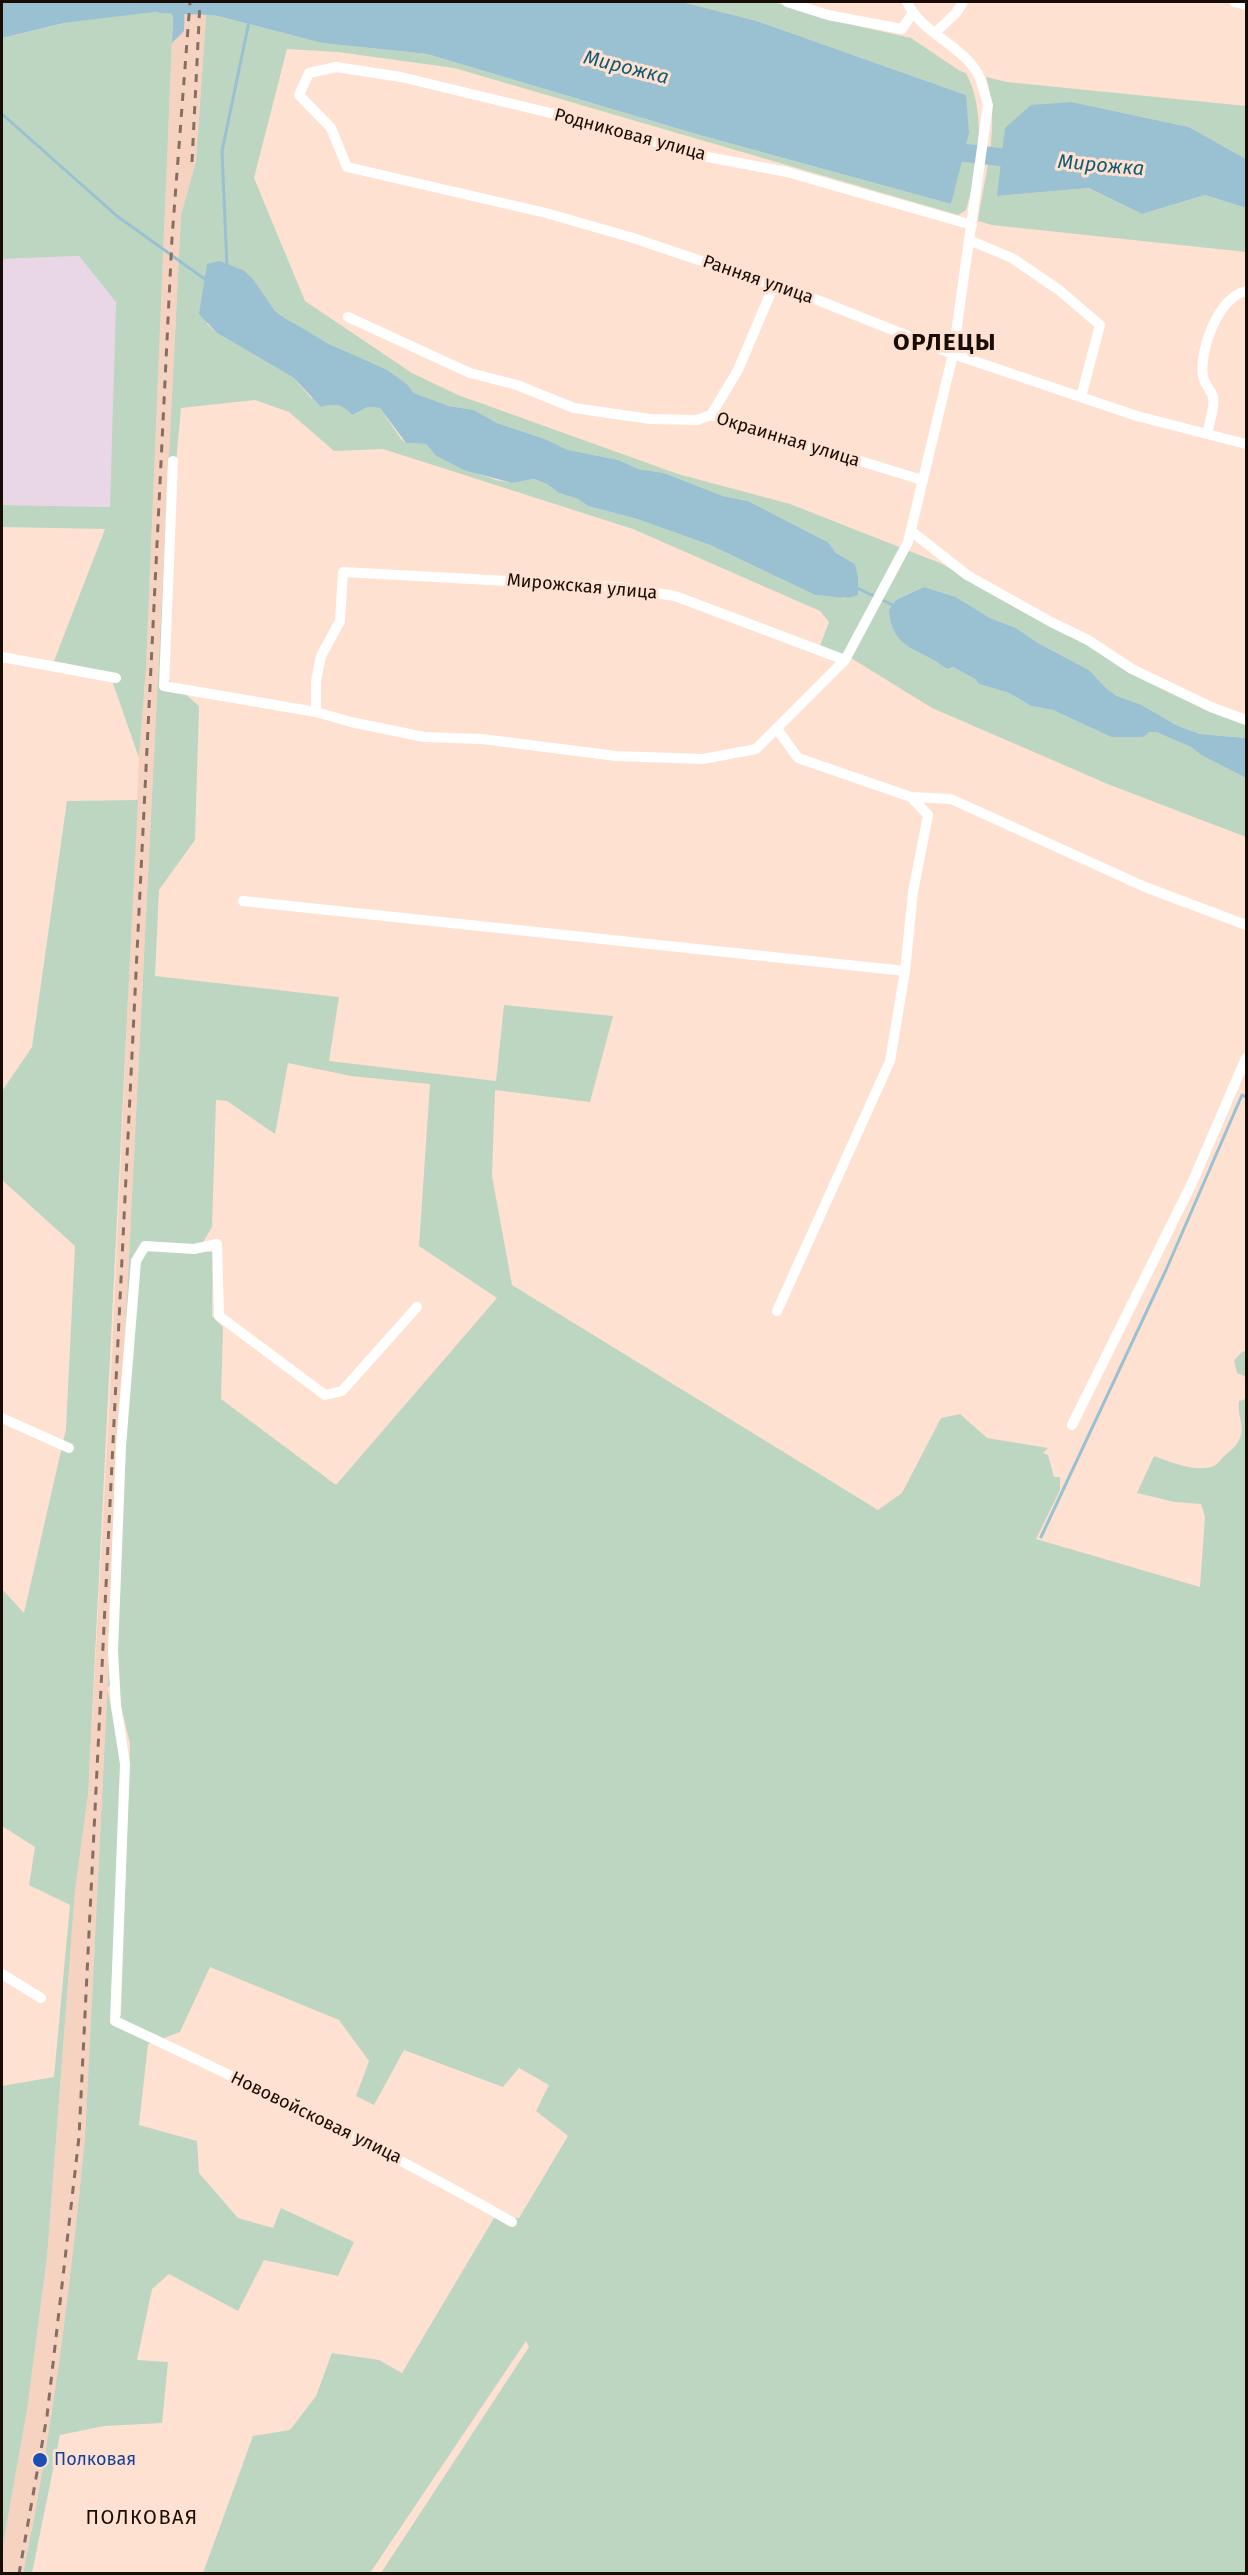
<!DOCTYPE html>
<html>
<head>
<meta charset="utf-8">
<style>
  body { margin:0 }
  #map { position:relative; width:1248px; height:2575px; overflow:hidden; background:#ffe1d1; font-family:"Fira Sans",sans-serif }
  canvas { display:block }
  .frame { position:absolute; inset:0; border:3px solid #180c06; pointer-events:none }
</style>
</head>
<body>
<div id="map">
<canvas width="1248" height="2575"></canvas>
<div class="frame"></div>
</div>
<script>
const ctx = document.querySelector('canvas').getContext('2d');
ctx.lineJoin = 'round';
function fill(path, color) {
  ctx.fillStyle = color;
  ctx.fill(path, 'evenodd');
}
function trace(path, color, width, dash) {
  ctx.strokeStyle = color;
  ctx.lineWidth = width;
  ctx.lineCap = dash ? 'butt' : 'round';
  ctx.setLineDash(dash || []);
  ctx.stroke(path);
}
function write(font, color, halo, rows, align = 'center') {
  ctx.font = font + ' "Fira Sans",sans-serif';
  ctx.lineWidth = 6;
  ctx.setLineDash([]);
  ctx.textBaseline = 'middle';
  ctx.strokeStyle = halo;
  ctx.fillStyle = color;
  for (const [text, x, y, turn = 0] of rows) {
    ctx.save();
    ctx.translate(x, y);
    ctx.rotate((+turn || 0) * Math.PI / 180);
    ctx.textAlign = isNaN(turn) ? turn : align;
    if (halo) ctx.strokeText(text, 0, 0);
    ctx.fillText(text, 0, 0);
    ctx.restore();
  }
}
const commercial = new Path2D(`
  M 79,256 L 116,301 L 111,507 L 2,505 L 2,259 Z`);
const built = new Path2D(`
  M 185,2 L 207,2 L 196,161 L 181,215 L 85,2137 L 73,2260 L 52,2416 L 30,2539 L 23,2573 L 2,2574 L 2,2551 L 27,2410 L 47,2258 L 75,1891 L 88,1795 L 112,1357 L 139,758 L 146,668 L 172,43 L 184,31 Z`);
const green = new Path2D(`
  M 207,2 L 210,2 L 210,14 L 322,43 L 427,54 L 696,134 L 951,204 L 966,95 L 757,21 L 682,2 L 773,2 L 862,27 L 911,38 L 960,71 L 966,73 C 987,113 979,167 966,210 L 958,215 L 454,68 L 338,52 L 287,49 L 254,178 L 305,301 L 412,373 L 458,395 L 678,474 L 790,504 L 940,563 L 1206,710 L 1246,724 L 1246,738 L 1200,734 L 1176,725 L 1142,705 L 1117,696 L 1107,689 L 1089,670 L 1038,643 L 1016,628 L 990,618 L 956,597 L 924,587 L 896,599 L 937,661 L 947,669 L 953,667 L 975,679 L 979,684 L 1009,693 L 1031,706 L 1053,710 L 1111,737 L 1143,737 L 1150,732 L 1156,732 L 1191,747 L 1201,755 L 1246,778 L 1246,837 L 1110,785 L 932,708 L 851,658 L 820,646 L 829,622 L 820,611 L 633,529 L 383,449 L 334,451 L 289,412 L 255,400 L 181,408 L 176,462 L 168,679 L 199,706 L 195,840 L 159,890 L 155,976 L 339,997 L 329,1061 L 496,1081 L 504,1005 L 613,1016 L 590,1102 L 495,1090 L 492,1176 L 512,1285 L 878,1510 L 902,1493 L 941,1418 L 960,1414 L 987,1438 L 1048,1448 L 1043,1453 L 1048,1455 L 1054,1477 L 1060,1477 L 1060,1490 L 1036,1539 L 1200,1587 L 1205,1516 L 1201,1504 L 1175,1502 L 1137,1493 L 1154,1456 C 1171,1462 1195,1473 1214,1466 C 1218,1464 1221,1459 1224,1456 C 1230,1451 1237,1446 1240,1438 C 1245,1427 1237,1415 1239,1401 L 1246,1399 L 1246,2573 L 381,2573 L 529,2347 L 526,2341 L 370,2573 L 203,2573 L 253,2436 L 290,2430 L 316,2396 L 332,2353 L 379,2360 L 402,2373 L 494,2218 L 519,2218 L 568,2136 L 536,2111 L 549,2085 L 519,2068 L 503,2087 L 404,2050 L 374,2105 L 356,2096 L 369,2061 L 339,2020 L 210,1967 L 180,2032 L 148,2044 L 139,2125 L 197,2141 L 199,2173 L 238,2218 L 273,2228 L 281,2208 L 354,2242 L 338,2276 L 264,2260 L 238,2311 L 169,2274 L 152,2289 L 137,2360 L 168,2362 L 162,2423 L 104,2426 L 60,2435 L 32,2573 L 23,2574 C 53,2429 71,2283 85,2137 L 181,215 L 196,161 ZM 207,264 L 267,300 L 275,311 L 307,332 L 408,385 L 414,393 L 449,406 L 474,410 L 497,423 L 545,439 L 568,450 L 619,460 L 638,469 L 664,473 L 723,496 L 748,501 L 817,536 L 828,542 L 836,553 L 855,564 L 845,599 L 833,595 L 815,595 L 710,545 L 637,519 L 588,506 L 578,499 L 559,493 L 547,484 L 534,479 L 512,483 L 496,480 L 456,466 L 436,456 L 426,444 L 406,443 L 401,439 L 380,408 L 368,407 L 352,415 L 343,405 L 311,398 L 294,378 L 217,333 L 207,324 ZM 288,1063 L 351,1076 L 430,1084 L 419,1246 L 497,1298 L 336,1485 L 221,1399 L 223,1327 L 212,1316 L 213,1252 L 148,1250 L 202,1244 L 212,1227 L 216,1100 L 227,1101 L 275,1134 ZM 107,1686 L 119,1687 L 121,1706 L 130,1744 L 121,2016 L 113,2015 L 122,1765 Z
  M 162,10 L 170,10 L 173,17 L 146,668 L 139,758 L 109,672 L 54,661 L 105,529 L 2,527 L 2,505 L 110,507 L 116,302 L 79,256 L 2,259 L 2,38 L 64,23 Z
  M 986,77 L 1007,82 L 1246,106 L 1246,159 L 1189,127 L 1072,102 L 997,196 L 1089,188 L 1142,214 L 1205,195 L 1246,208 L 1246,252 L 992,225 L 978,221 C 985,173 1001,125 986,77 Z
  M 138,800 L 88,1795 L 75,1891 L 47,2258 L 27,2410 L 2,2551 L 2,2086 L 54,2077 L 70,1905 L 29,1885 L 35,1847 L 2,1826 L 2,1589 L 24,1613 L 66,1429 L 75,1246 L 2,1180 L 2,1091 L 32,1047 L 67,801 Z
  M 1243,1351 L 1246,1352 L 1246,1377 L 1237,1373 L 1234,1360 Z`);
const water = new Path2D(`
  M 2,2 L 185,2 L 184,31 L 172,43 L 173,17 L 170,10 L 64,23 L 2,38 Z
  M 210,2 L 682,2 L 757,21 L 966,95 L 969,133 L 951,204 L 696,134 L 427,54 L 322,43 L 210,14 Z
  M 1072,102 L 1189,127 L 1246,159 L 1246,208 L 1205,195 L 1142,214 L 1089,188 L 997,196 L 1005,128 L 1031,105 Z
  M 219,261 L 243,270 L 252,278 L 275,311 L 285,318 L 329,344 L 387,370 L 408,385 L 414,393 L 449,406 L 474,410 L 497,423 L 545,439 L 568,450 L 619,460 L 638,469 L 664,473 L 723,496 L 748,501 L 828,542 L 836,553 L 855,564 L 858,577 L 858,595 C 844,601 830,595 815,595 L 710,545 L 637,519 L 588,506 L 578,499 L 559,493 L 547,484 L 534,479 L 512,483 L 464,470 L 436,456 L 426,444 L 406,443 L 380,408 L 368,407 L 352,415 C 342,404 336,403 321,407 L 294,378 L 217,333 L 199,314 L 207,264 Z
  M 924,587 L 956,597 L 990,618 L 1016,628 L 1038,643 L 1089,670 L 1107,689 L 1117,696 L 1142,705 L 1176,725 L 1200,734 L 1246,738 L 1246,778 L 1201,755 L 1191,747 L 1156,732 L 1150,732 L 1143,737 L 1111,737 L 1053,710 L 1031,706 L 1009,693 L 979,684 L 975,679 L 953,667 L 947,669 C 920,647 892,651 889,610 L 897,599 Z`);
const stream = new Path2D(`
  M 2,114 L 117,216 L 206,280
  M 227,267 L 222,151 L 249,22
  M 857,588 L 876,597
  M 882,600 L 895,606
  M 1041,1537 L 1166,1270 L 1242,1095 L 1246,1097`);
const river = new Path2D(`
  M 161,4 L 233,7
  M 941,150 L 1024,160`);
const street = new Path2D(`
  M 787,2 L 828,15 L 902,29 L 912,14
  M 1234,2 L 1246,5
  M 935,33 L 956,13 L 963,2
  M 972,225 L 787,172 L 692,154 L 604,126 L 401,77 L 336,67 L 309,73 L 299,95 L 331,128 L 347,167 L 546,213 L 633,238 L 820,301 L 953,354 L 1137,416 L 1246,444
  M 969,240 L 1012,258 L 1059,290 L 1100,325 L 1081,397
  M 348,317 L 470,373 L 517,385 L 574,408 L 650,419 L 697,420 L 711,415 L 922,480
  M 711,415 L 738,370 L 774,285
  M 1207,434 C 1209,424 1215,408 1213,397 C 1211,390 1204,384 1203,376 C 1199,350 1218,298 1246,291
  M 173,461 L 164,686 L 316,712 L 351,722 L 424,737 L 482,739 L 616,756 L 703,759 L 756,749 L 845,660 L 908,542 L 953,354 L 988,105 C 985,96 983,84 978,74 C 961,44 921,33 907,2
  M 911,531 L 967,575 L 1051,622 L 1088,640 L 1132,669 L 1211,707 L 1246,720
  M 2,657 L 116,678
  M 316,712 L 316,681 L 321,656 L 340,621 L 343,572 L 619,587 L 675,596 L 845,660
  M 777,729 L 798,758 L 911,797 L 951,799 L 1145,887 L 1246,925
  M 243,901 L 905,971
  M 417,1307 L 342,1391 L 325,1395 L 219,1316 L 217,1244 L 194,1249 L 145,1246 L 136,1261 L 121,1446 L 113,1651 L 116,1706 L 125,1764 L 115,2021 C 250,2084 383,2148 512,2222
  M 777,1311 L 890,1061 L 905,971 L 913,892 L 928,815 L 911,797
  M 2,1418 L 69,1448
  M 1072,1425 L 1192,1183 L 1246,1058
  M 2,1974 L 41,1998`);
const rail = new Path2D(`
  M 192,162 L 200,2
  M 19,2574 L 47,2416 L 79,2137 L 172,238 L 190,2`);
const markers = [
  [40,2460,8,"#1a4fb4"]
];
const streetNames = [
  ["Родниковая улица",630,135,15],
  ["Ранняя улица",758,280,19],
  ["Окраинная улица",788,440,17],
  ["Мирожская улица",582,587,5],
  ["Нововойсковая улица",316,2118,26]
];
const transitNames = [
  ["Полковая",54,2460]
];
const waterNames = [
  ["Мирожка",626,68,14],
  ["Мирожка",1101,166,5]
];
const neighbourhoodNames = [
  ["ПОЛКОВАЯ",142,2518]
];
const districtNames = [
  ["ОРЛЕЦЫ",945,343]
];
fill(commercial, '#e9d7e8');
fill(built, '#f6d3c0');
fill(green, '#bdd6c2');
fill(water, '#9ac1d2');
trace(stream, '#9ac1d2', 3);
trace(river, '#9ac1d2', 18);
trace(street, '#fff', 10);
trace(rail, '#846f65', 3, [8, 8]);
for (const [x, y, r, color] of markers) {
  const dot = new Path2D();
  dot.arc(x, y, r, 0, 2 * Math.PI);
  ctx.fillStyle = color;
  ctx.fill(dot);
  trace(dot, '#ffe1d1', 2);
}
write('18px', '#180c06', '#ffe1d1', streetNames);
write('18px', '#164399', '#ffe1d1', transitNames, 'left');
write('italic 20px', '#105b73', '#ffe1d1', waterNames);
ctx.letterSpacing = '1.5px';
write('20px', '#180c06', '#ffe1d1', neighbourhoodNames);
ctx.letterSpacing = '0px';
ctx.letterSpacing = '1.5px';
write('bold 24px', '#180c06', '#ffe1d1', districtNames);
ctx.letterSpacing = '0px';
</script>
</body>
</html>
